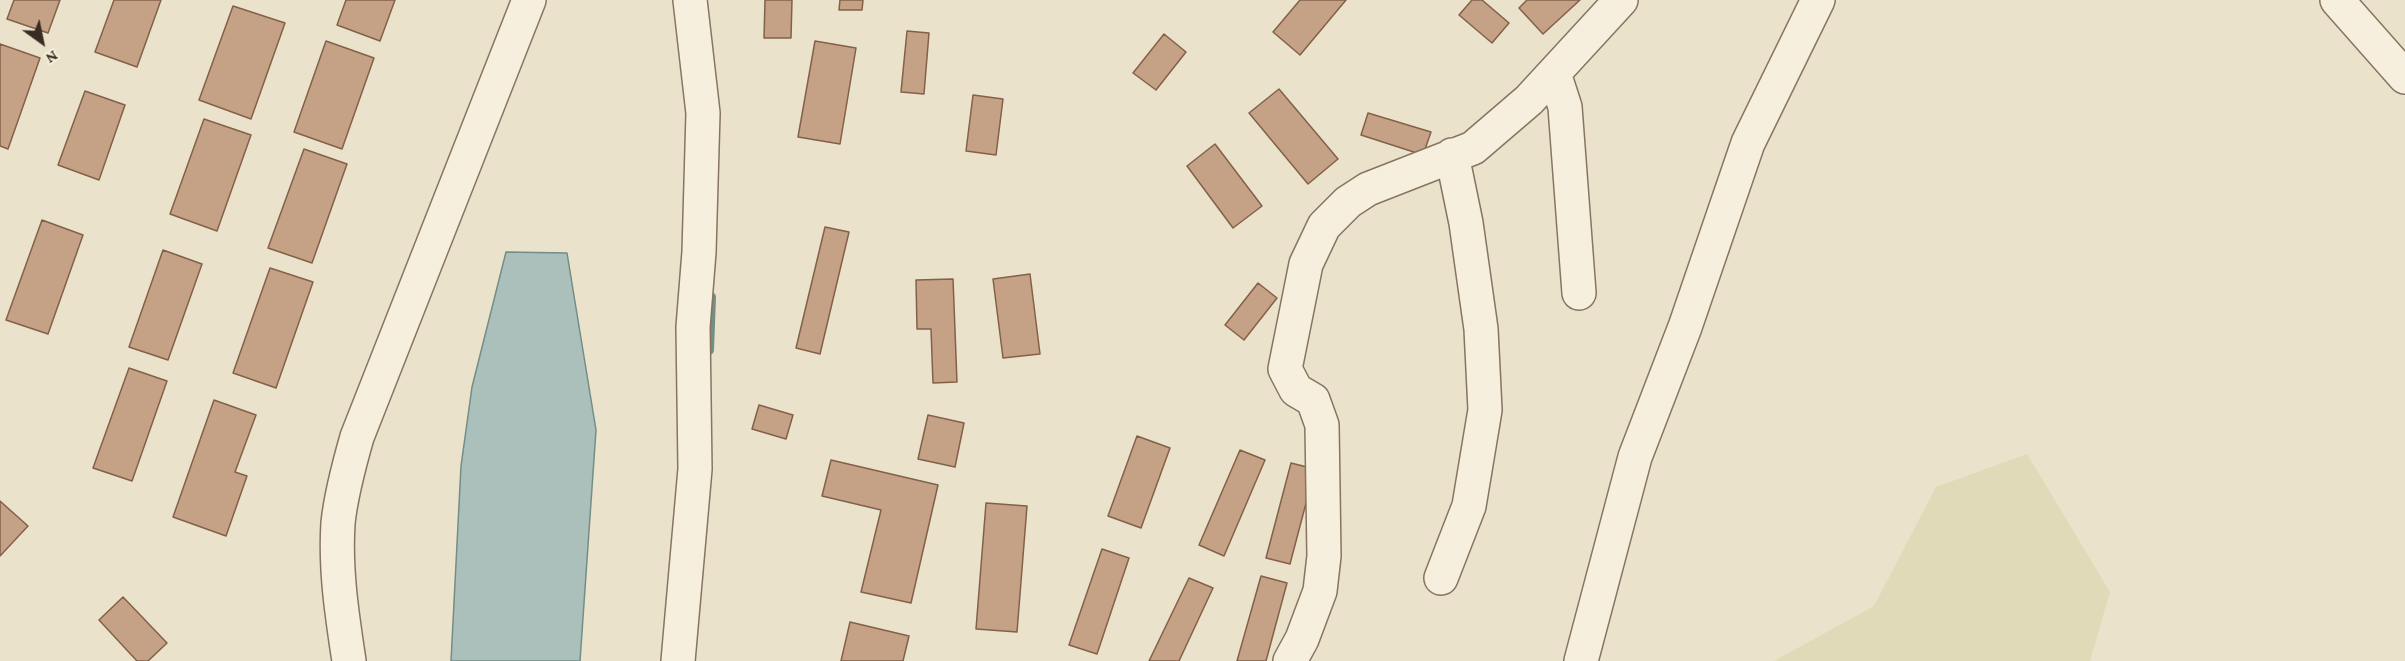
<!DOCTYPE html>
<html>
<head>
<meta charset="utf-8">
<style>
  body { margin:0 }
  #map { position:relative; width:2405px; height:661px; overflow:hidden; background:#ebe2cb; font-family:"Crimson Pro",serif }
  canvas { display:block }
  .north { position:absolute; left:12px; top:12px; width:60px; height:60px; -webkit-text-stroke:4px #f3ecd9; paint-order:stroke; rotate:147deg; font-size:16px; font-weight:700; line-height:24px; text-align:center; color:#382d22 }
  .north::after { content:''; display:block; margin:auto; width:21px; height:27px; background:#382d22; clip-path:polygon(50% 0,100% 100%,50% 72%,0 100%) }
</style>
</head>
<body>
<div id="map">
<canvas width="2405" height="661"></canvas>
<div class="north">N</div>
</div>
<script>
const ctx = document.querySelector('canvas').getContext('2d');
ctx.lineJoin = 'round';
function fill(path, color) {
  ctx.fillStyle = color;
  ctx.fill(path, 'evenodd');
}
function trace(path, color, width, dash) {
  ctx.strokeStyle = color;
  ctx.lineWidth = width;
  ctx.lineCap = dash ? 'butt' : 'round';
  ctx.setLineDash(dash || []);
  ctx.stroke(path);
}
const farmland = new Path2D(`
  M 2027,454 L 2110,592 L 2090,661 L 1774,661 L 1874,606 L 1936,487 Z`);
const water = new Path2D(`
  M 506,252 L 567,253 L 596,430 L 580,661 L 451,661 L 461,466 L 472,387 Z`);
const stream = new Path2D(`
  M 709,350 L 711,297`);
const building = new Path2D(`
  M 14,0 L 60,0 L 48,33 L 7,19 Z
  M 114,0 L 161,0 L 137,67 L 95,52 Z
  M 346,0 L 395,0 L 380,41 L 337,25 Z
  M 765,0 L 792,0 L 791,38 L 764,38 Z
  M 840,0 L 863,0 L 862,10 L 839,10 Z
  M 1300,0 L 1346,0 L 1300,55 L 1273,32 Z
  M 1472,0 L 1482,0 L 1509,23 L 1492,43 L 1459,15 Z
  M 1527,0 L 1580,0 L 1543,34 L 1519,8 Z
  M 233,6 L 285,23 L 251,119 L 199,100 Z
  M 907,31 L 929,33 L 924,94 L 901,92 Z
  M 1164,34 L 1186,52 L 1156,90 L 1133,73 Z
  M 326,41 L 374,58 L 342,149 L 294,132 Z
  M 815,41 L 856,48 L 840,144 L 798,137 Z
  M 0,44 L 40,58 L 8,149 L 0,146 Z
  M 1279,89 L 1338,159 L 1308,184 L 1249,113 Z
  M 85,91 L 125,105 L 99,180 L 58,165 Z
  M 973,95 L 1003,99 L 996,155 L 966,151 Z
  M 1368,113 L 1431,132 L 1423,155 L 1361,135 Z
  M 204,119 L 251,135 L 217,231 L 170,214 Z
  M 1215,144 L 1262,206 L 1233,228 L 1187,166 Z
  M 304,149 L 347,164 L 312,263 L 268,248 Z
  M 42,220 L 83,235 L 48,334 L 6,320 Z
  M 825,227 L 849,232 L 820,354 L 796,348 Z
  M 163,250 L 202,264 L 168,360 L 129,347 Z
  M 270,268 L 313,282 L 276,388 L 233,373 Z
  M 1030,274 L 1040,354 L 1003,358 L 993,279 Z
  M 953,279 L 957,382 L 933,383 L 931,329 L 917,329 L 916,280 Z
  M 1258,283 L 1277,298 L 1244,340 L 1225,325 Z
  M 129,368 L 167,381 L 132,481 L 93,468 Z
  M 214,400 L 256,415 L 235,472 L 247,476 L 226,536 L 173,517 Z
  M 759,405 L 793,415 L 786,439 L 752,429 Z
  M 928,415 L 964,423 L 955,467 L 918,459 Z
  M 1137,436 L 1170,448 L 1141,528 L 1108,516 Z
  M 1240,450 L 1265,460 L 1224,556 L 1199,545 Z
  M 831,460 L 938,485 L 911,603 L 861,592 L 881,510 L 822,496 Z
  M 1291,463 L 1315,469 L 1290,564 L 1266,558 Z
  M 0,501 L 28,526 L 0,556 Z
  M 986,503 L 1027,506 L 1017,632 L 976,629 Z
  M 1102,549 L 1129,558 L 1097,654 L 1069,645 Z
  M 1261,576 L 1287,583 L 1266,661 L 1237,661 Z
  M 1189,578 L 1213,588 L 1179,661 L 1149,661 Z
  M 123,597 L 167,643 L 148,661 L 137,661 L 99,620 Z
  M 850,622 L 909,636 L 903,661 L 841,661 Z`);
const minor = new Path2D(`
  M 2337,0 L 2405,77
  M 1554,73 L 1565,107 L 1579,293
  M 1441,578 L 1469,506 L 1485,410 L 1481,329 L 1466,223 L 1452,155
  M 349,661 C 342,615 335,570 338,523 C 341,494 349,465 357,437 L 529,0
  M 678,661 L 695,469 L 693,327 L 699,252 L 703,113 L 690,0
  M 1290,661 L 1302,639 L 1320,591 L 1324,556 L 1322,425 L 1313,400 L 1296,390 L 1285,369 L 1306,264 L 1324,226 L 1348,202 L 1368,189 L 1473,148 L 1529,100 L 1621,0
  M 1581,661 L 1635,457 L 1685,327 L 1748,143 L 1818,0`);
fill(farmland, '#e0dab9');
fill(water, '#abc0ba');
trace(water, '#728e87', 1.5);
trace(stream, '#728e87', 10);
fill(building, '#c5a185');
trace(building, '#836149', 1.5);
trace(minor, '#867560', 36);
trace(minor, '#f6efdd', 33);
</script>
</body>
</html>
